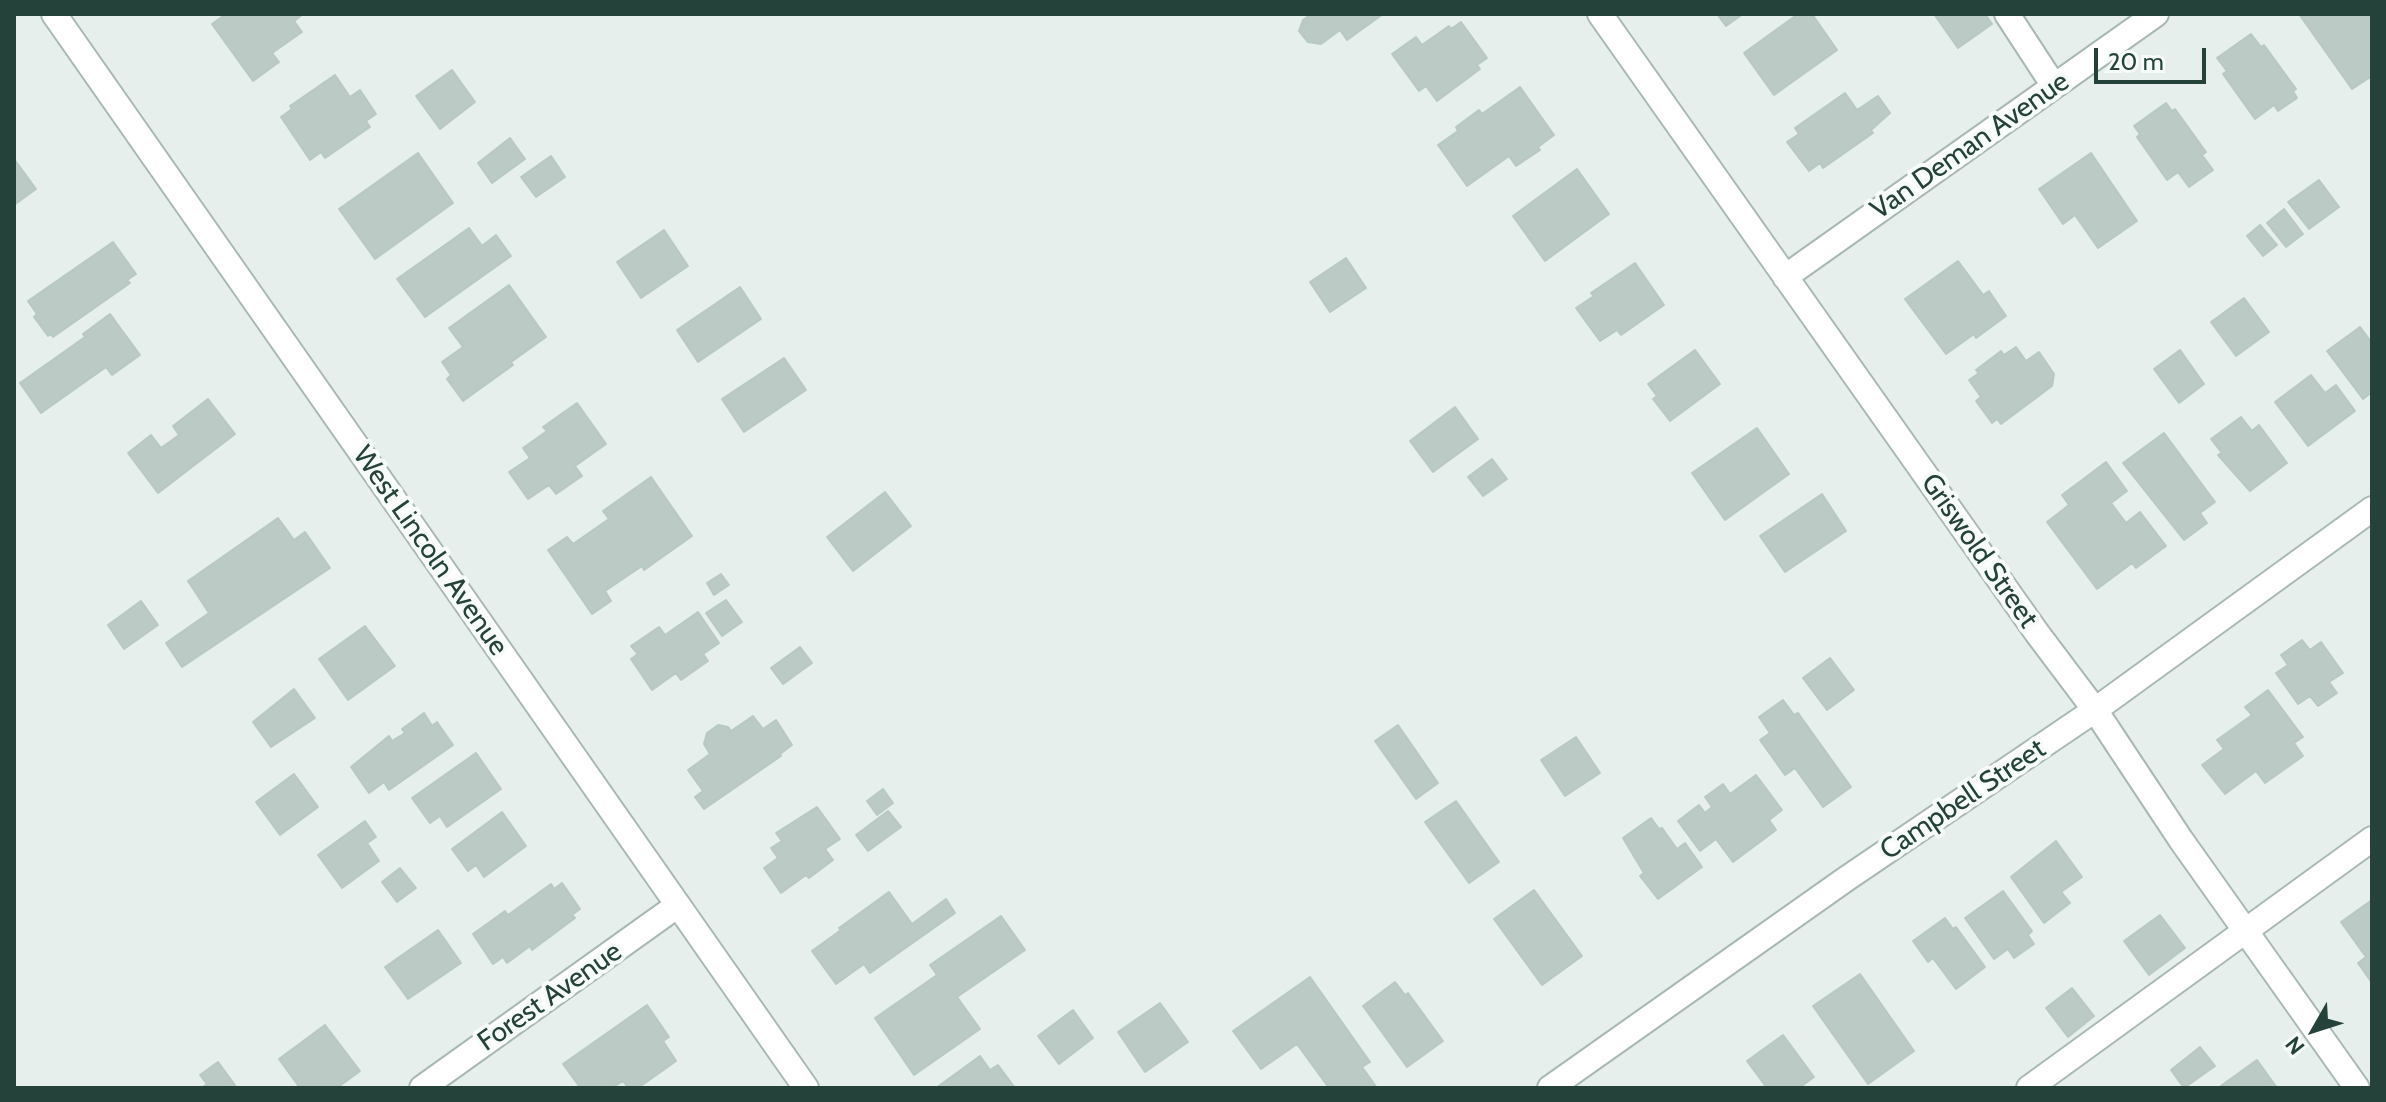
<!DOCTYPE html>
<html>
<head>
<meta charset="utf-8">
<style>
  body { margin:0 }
  #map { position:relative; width:2386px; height:1102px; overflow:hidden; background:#e6efeb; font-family:Cabin,sans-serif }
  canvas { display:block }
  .frame { position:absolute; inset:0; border:16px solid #24423a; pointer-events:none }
  .north { position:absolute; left:2274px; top:990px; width:80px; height:80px; -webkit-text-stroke:6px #f7fbf9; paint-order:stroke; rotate:231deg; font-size:22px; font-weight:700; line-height:32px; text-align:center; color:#24423a }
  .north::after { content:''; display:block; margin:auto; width:28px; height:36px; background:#24423a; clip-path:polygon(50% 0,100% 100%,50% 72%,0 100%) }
  .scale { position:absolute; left:2094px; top:48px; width:112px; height:36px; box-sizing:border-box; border:4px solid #24423a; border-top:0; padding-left:10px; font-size:24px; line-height:28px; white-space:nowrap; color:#24423a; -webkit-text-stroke:6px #f7fbf9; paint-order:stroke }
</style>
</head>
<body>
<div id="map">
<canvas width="2386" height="1102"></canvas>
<div class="frame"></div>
<div class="north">N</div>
<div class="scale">20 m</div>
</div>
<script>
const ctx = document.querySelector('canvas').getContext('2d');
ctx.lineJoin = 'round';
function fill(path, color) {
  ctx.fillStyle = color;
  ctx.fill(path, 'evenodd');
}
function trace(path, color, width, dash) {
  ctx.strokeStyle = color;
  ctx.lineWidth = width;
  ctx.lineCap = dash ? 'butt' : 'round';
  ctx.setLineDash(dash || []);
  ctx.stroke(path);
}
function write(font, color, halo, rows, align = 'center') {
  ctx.font = font + ' Cabin,sans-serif';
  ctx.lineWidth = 8;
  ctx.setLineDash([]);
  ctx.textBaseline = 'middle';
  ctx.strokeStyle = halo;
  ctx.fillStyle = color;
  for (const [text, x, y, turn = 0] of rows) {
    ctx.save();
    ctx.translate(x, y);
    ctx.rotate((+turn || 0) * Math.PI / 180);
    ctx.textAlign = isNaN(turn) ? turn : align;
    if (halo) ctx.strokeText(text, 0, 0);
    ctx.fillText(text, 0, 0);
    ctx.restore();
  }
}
const building = new Path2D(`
  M 226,14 L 303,14 L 294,21 L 302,32 L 272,53 L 279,62 L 253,81 L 212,24 Z
  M 1311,14 L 1383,14 L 1347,40 L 1340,30 L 1321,44 L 1308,42 L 1299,31 L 1303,20 Z
  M 1717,14 L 1743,14 L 1726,26 Z
  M 1798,14 L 1812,14 L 1837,50 L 1774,95 L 1744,53 Z
  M 1934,14 L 1985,14 L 1992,24 L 1958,48 Z
  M 2299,14 L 2368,14 L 2372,19 L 2372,76 L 2352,89 Z
  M 1461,22 L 1487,58 L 1477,65 L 1480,69 L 1437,101 L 1426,86 L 1419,91 L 1392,54 L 1416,37 L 1422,45 L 1449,26 L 1451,29 Z
  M 2251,34 L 2261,47 L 2264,45 L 2296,89 L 2293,91 L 2297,98 L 2278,111 L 2274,105 L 2255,119 L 2223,74 L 2227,71 L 2217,58 Z
  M 452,70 L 475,102 L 440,129 L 416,96 Z
  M 335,75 L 350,97 L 360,90 L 376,114 L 366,121 L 370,127 L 325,158 L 321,152 L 310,160 L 281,117 L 292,109 L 290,106 Z
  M 1520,87 L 1554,135 L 1538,147 L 1540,150 L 1516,166 L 1509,156 L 1467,186 L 1438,145 L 1458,131 L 1456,127 L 1479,110 L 1482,114 Z
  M 1845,93 L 1857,110 L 1878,96 L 1890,113 L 1871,130 L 1873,133 L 1823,168 L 1820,163 L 1809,171 L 1787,142 L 1799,134 L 1795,128 Z
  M 2166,103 L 2172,111 L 2175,109 L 2206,152 L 2202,155 L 2213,170 L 2189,187 L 2178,172 L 2167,180 L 2137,137 L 2140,134 L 2134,126 Z
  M 510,138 L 525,159 L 492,183 L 478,163 Z
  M 418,153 L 453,203 L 375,259 L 339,209 Z
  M 2091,153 L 2137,221 L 2098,248 L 2075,215 L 2063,224 L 2039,189 Z
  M 551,156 L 565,177 L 536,197 L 521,177 Z
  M 14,159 L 36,189 L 14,205 Z
  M 1577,169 L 1609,214 L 1545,261 L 1513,216 Z
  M 2319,180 L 2339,207 L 2309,229 L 2288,202 Z
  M 2284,209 L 2303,234 L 2286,247 L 2267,223 Z
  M 2260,225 L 2277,245 L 2263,256 L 2247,236 Z
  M 469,228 L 482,246 L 496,235 L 511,256 L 425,317 L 397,279 Z
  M 664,230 L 688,266 L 641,298 L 617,262 Z
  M 113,242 L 136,274 L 127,280 L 130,283 L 53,337 L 51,334 L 48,336 L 34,317 L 37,314 L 28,301 Z
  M 1346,258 L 1366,288 L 1330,312 L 1310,282 Z
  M 1958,261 L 1983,295 L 1989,291 L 2006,316 L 1976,338 L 1974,334 L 1946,354 L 1905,299 Z
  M 1635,263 L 1664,305 L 1621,335 L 1617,330 L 1600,341 L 1576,308 L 1594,296 L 1591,293 Z
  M 509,285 L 546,337 L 511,362 L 513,365 L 463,401 L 447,379 L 451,375 L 442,362 L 463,347 L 449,328 Z
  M 740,287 L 761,319 L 698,362 L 677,330 Z
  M 2244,298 L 2269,332 L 2236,356 L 2211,322 Z
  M 110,314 L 140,355 L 112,375 L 106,367 L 41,413 L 20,383 L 85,337 L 83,334 Z
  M 2360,327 L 2372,343 L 2372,392 L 2363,399 L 2327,351 Z
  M 2016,347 L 2026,361 L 2039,352 L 2054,374 L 2052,386 L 2001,424 L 1997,419 L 1992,423 L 1976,401 L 1981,397 L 1969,380 L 1979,373 L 1976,370 L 2001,351 L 2004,355 Z
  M 1695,350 L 1720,384 L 1670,421 L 1653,399 L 1657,396 L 1648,384 Z
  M 2180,350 L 2204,384 L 2179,403 L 2154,369 Z
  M 784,358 L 806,390 L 744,432 L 722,399 Z
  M 2311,375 L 2325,393 L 2336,385 L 2355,411 L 2308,446 L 2275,402 Z
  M 208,399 L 235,434 L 158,493 L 128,453 L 151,435 L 161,448 L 179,435 L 173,426 Z
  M 577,403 L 606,444 L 575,466 L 582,476 L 556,494 L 549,485 L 528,499 L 509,472 L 530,458 L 523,448 L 547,431 L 543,427 Z
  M 1455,407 L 1478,439 L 1433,472 L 1410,441 Z
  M 2241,417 L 2252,431 L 2259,425 L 2287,463 L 2250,491 L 2218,455 L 2222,453 L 2211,439 Z
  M 1757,428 L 1789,474 L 1725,520 L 1692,473 Z
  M 2164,433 L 2215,502 L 2200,513 L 2207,523 L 2184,540 L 2123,463 Z
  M 1492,459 L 1507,479 L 1483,496 L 1468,477 Z
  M 2106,462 L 2127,491 L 2111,503 L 2126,523 L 2140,512 L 2166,546 L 2136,568 L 2132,563 L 2097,589 L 2047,522 L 2069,505 L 2062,495 Z
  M 651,477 L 692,536 L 644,570 L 642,566 L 605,591 L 611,601 L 592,614 L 548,550 L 567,537 L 573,544 L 609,519 L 603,511 Z
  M 885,492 L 911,526 L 853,571 L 827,537 Z
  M 1822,494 L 1846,531 L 1785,572 L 1760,536 Z
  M 278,518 L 294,540 L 305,532 L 330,568 L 182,667 L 166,643 L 209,613 L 188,581 Z
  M 721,574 L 729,585 L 714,595 L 707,583 Z
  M 726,600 L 742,622 L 722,636 L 706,613 Z
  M 141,601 L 158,625 L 124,649 L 108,625 Z
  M 698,612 L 719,643 L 703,654 L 708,661 L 681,680 L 676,673 L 652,690 L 631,659 L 638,654 L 631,646 L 659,627 L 665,635 Z
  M 365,626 L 395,666 L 348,700 L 319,659 Z
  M 2302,640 L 2310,650 L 2321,642 L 2343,673 L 2329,682 L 2337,693 L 2318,706 L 2310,696 L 2298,704 L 2276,673 L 2288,665 L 2281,655 Z
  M 800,647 L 812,663 L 783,684 L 771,668 Z
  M 1830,658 L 1854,690 L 1827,710 L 1803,678 Z
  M 294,689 L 315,718 L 271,747 L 253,722 Z
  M 2268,690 L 2303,737 L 2294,743 L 2303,756 L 2265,783 L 2256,771 L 2225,794 L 2202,765 L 2224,749 L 2217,740 L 2252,715 L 2245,707 Z
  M 1783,700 L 1794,715 L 1798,713 L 1851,787 L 1823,807 L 1795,768 L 1785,775 L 1760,740 L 1770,733 L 1759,717 Z
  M 424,713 L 432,726 L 437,722 L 453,745 L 389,790 L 384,782 L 369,793 L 351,767 L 389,736 L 392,741 L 405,733 L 402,729 Z
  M 753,716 L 763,729 L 776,720 L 792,745 L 780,754 L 781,756 L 704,809 L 695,797 L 703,791 L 688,770 L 710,754 L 704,744 L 707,733 L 718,725 L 728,727 L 731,731 Z
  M 1398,725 L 1438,783 L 1416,799 L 1375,741 Z
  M 1576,737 L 1600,773 L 1565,796 L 1541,760 Z
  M 476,753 L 501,789 L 447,827 L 440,816 L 430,823 L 412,798 Z
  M 294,774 L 318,807 L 280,835 L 256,802 Z
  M 1756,775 L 1782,810 L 1769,820 L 1776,830 L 1733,862 L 1716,839 L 1700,851 L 1678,821 L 1699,805 L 1705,813 L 1712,807 L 1705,797 L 1723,784 L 1730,794 Z
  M 883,789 L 893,803 L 877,815 L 867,801 Z
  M 1456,801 L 1499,862 L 1469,883 L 1425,822 Z
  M 817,807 L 840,839 L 825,849 L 833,860 L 809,878 L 806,875 L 781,893 L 764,868 L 778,858 L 771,848 L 782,841 L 776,833 Z
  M 888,811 L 901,827 L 868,851 L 856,835 Z
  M 502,812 L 526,846 L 484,877 L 476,865 L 468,871 L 452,849 Z
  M 1651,818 L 1659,829 L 1662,828 L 1677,849 L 1685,843 L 1702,867 L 1658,899 L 1640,876 L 1644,873 L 1623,838 Z
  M 365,821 L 376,837 L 367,843 L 379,861 L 342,888 L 318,855 Z
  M 2056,841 L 2082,877 L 2061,892 L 2070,903 L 2044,923 L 2011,877 Z
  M 400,868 L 416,888 L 397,902 L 382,882 Z
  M 562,883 L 580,909 L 572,915 L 575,918 L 532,950 L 530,946 L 507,963 L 503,957 L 493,964 L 473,934 L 505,911 L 508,915 L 551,884 L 554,889 Z
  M 1534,890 L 1582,956 L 1542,985 L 1494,919 Z
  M 2003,891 L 2032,931 L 2028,935 L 2034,944 L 2014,958 L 2008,949 L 1994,959 L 1965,918 Z
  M 889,892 L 912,924 L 946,899 L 955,913 L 870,973 L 864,964 L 836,984 L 812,951 L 841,930 L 839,928 Z
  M 2372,900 L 2372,983 L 2358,963 L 2366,957 L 2341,922 Z
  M 2160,915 L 2185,948 L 2149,975 L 2124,941 Z
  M 1001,916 L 1025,950 L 957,997 L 980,1029 L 914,1075 L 875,1018 L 937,975 L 930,965 Z
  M 1945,918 L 1953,929 L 1956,927 L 1985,967 L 1956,989 L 1933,958 L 1928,962 L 1913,941 Z
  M 438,930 L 461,963 L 408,999 L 385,967 Z
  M 1860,974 L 1914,1051 L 1868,1084 L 1813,1006 Z
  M 1310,977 L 1370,1062 L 1362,1067 L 1377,1088 L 1329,1088 L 1297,1044 L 1261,1069 L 1233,1031 Z
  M 1395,982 L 1405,995 L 1408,993 L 1443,1041 L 1407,1067 L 1363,1006 Z
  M 2072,988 L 2094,1016 L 2068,1037 L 2046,1008 Z
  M 1160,1003 L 1188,1042 L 1145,1072 L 1118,1032 Z
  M 647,1005 L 669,1037 L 663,1041 L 676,1061 L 638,1088 L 629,1088 L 623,1081 L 612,1088 L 577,1088 L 579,1086 L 563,1064 Z
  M 1073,1010 L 1093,1038 L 1059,1064 L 1038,1036 Z
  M 325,1025 L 360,1071 L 337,1088 L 300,1088 L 279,1059 Z
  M 1783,1035 L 1814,1077 L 1799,1088 L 1767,1088 L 1747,1061 Z
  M 2200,1047 L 2215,1066 L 2184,1088 L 2171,1070 Z
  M 980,1056 L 990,1070 L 998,1065 L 1015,1088 L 936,1088 Z
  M 2257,1060 L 2277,1088 L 2218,1088 Z
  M 218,1062 L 237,1088 L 202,1088 L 207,1084 L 200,1075 Z`);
const minor = new Path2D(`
  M 54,14 L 806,1088
  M 1600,14 L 2037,633 L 2095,710 L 2181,840 L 2357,1088
  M 2007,14 L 2054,86
  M 1785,277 L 2156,14
  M 422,1088 L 678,905
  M 1550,1088 L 1846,879 L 2095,710 L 2372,509
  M 2029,1088 L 2372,839`);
const streetNames = [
  ["Van Deman Avenue",1970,146,-35],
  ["West Lincoln Avenue",430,551,55],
  ["Griswold Street",1979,551,55],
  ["Campbell Street",1963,800,-34],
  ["Forest Avenue",550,997,-35]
];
fill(building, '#bbcac4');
trace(building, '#b8c9c2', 2);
trace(minor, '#a8b8b2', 28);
trace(minor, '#fff', 24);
write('28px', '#24423a', '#f7fbf9', streetNames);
</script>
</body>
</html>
